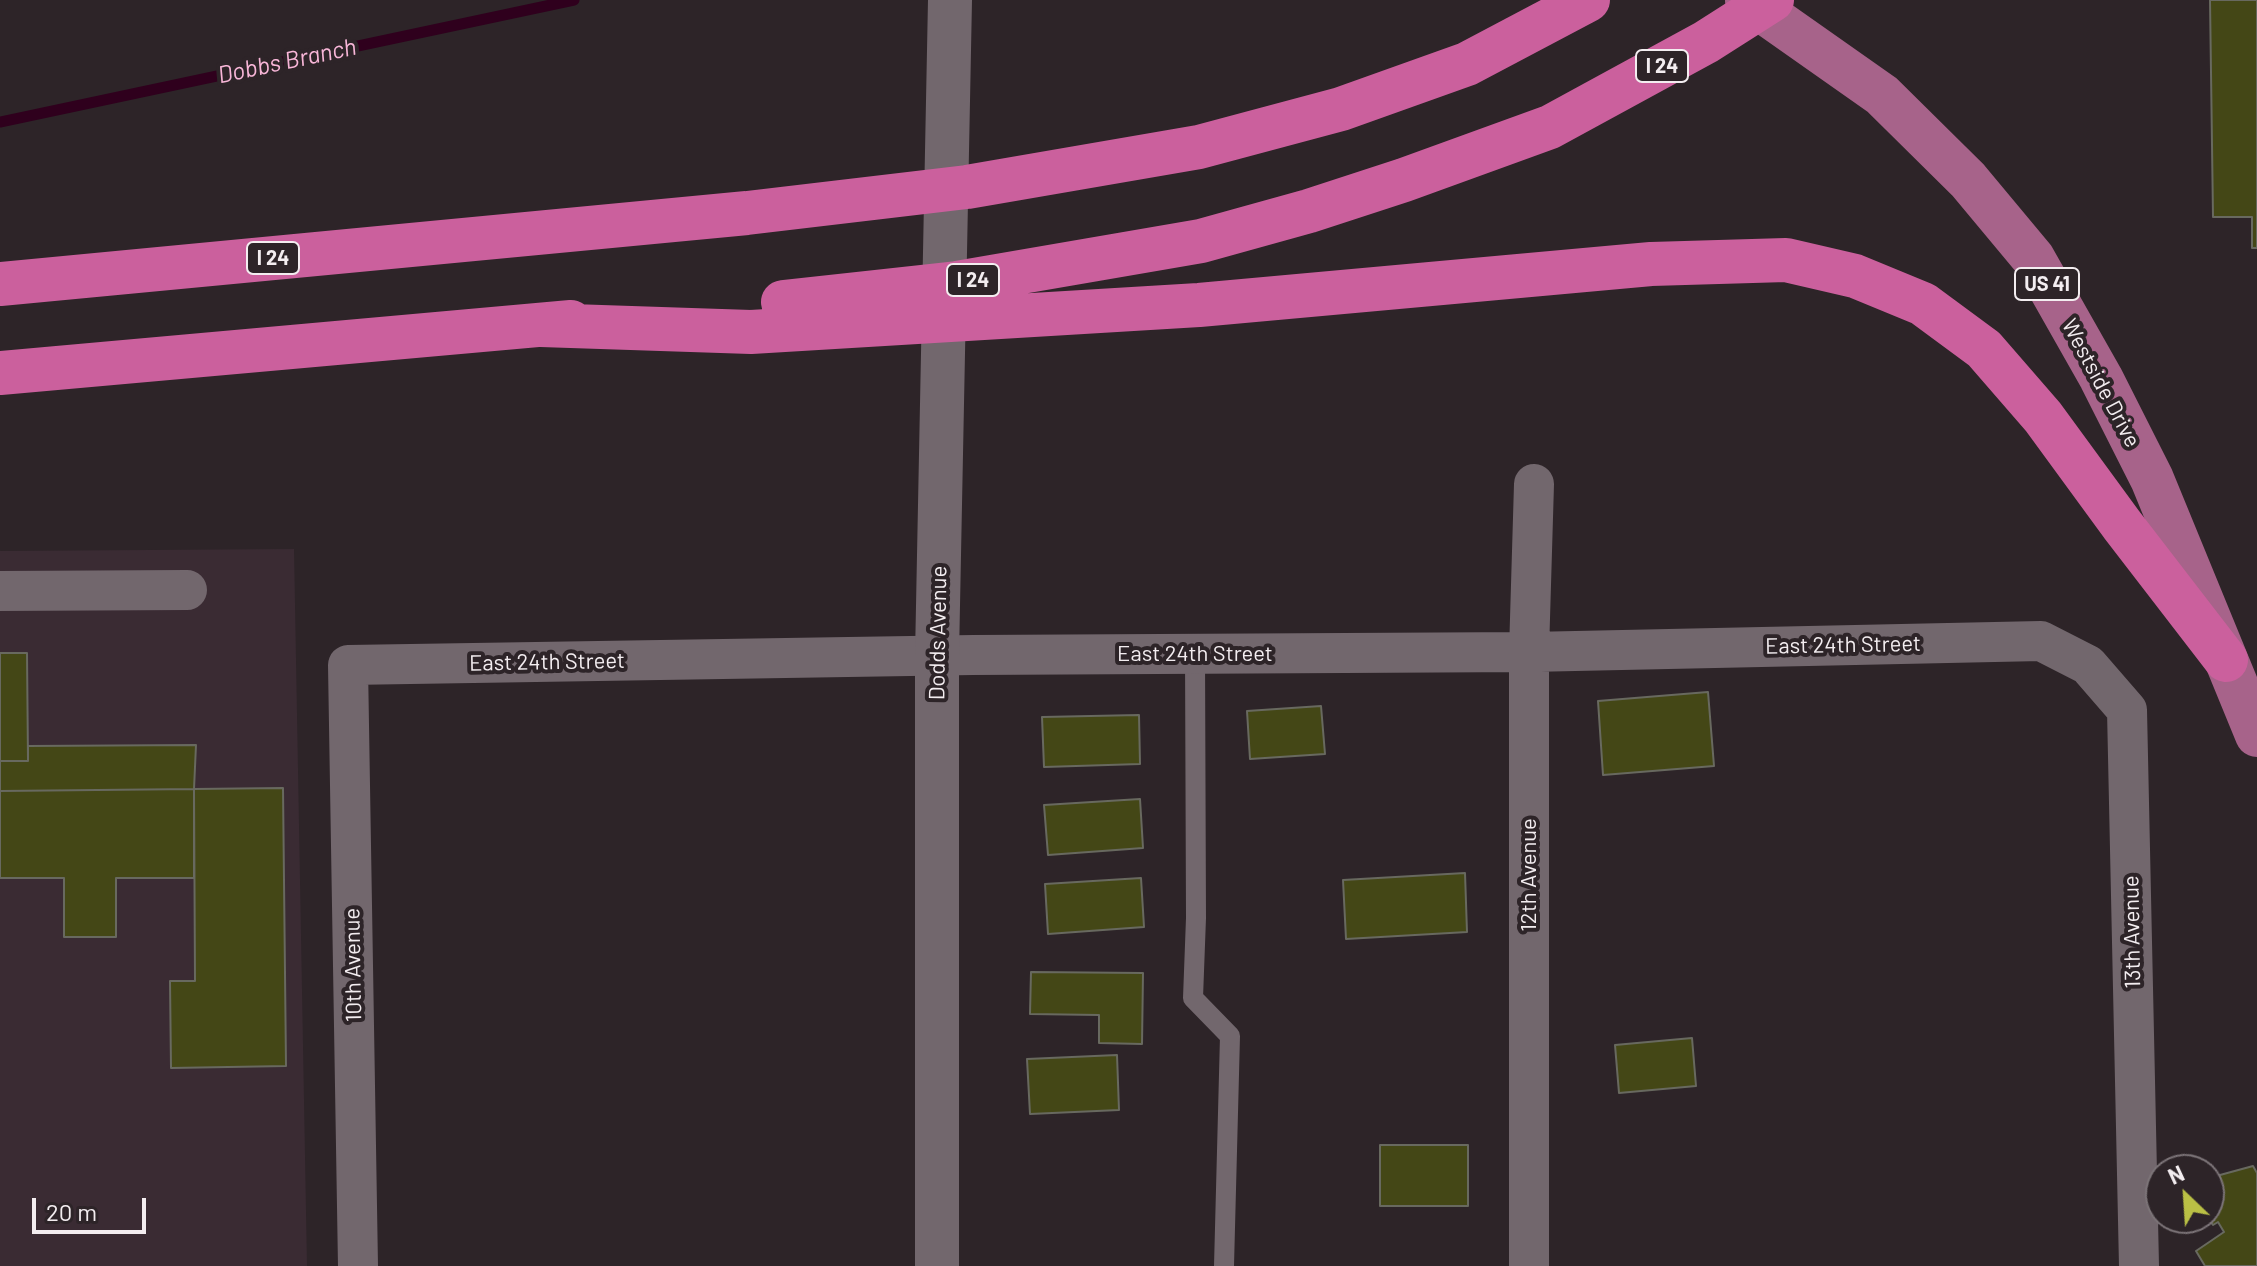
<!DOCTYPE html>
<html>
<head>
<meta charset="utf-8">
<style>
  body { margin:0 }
  #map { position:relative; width:2257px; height:1266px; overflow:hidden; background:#2d2428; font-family:Barlow,sans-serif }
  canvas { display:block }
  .north { position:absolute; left:2145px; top:1154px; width:80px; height:80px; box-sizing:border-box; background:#2d2428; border:2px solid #7c7478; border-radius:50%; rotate:335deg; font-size:22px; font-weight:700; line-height:32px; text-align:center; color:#f3edf0 }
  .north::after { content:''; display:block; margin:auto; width:28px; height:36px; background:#bac045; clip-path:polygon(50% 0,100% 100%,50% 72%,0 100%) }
  .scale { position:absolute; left:32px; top:1198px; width:114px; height:36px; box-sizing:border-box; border:4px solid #f3edf0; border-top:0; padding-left:10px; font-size:24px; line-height:28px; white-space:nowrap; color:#f3edf0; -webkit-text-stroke:6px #2d2428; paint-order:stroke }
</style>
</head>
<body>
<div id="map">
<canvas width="2257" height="1266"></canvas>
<div class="north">N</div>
<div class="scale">20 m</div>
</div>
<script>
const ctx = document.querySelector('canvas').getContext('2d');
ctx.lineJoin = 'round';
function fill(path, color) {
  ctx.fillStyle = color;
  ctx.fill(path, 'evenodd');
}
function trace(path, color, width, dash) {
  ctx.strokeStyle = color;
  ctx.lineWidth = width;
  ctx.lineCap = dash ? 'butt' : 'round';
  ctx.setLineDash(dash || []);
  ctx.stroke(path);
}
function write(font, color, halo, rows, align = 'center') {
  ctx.font = font + ' Barlow,sans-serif';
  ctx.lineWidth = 8;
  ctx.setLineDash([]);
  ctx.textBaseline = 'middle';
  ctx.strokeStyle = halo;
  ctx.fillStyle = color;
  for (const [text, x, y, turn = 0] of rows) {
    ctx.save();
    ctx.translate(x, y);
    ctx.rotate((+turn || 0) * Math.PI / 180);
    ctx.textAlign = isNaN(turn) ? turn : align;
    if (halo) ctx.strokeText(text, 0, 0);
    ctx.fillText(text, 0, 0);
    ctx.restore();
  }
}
const built = new Path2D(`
  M 294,549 L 307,1266 L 0,1266 L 0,551 Z`);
const stream = new Path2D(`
  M 0,122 L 574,0`);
const building = new Path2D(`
  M 2210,0 L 2257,0 L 2257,248 L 2252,248 L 2252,217 L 2213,217 Z
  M 0,653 L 27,653 L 28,761 L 0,761 Z
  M 1708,692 L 1714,766 L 1603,775 L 1598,701 Z
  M 1321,706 L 1325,754 L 1250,759 L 1247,711 Z
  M 1139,715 L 1140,764 L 1044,767 L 1042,717 Z
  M 196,745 L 194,789 L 0,791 L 0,761 L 28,761 L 28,746 Z
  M 283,788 L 286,1066 L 171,1068 L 170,981 L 195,981 L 194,789 Z
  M 194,789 L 194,878 L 116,878 L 116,937 L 64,937 L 64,878 L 0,878 L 0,791 Z
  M 1140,799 L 1143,848 L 1048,855 L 1044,805 Z
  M 1465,873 L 1467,932 L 1346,939 L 1343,880 Z
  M 1141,878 L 1144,927 L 1048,934 L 1045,884 Z
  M 1031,972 L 1143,973 L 1142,1044 L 1099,1043 L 1099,1015 L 1030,1014 Z
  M 1692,1038 L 1696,1086 L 1619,1093 L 1615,1045 Z
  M 1117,1055 L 1119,1110 L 1030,1114 L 1027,1059 Z
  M 1380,1145 L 1468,1145 L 1468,1206 L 1380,1206 Z
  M 2253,1166 L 2257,1173 L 2257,1266 L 2205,1266 L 2196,1251 L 2224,1232 L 2218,1222 L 2213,1225 L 2208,1218 L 2209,1178 Z`);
const service = new Path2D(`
  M 1195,654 L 1196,918 L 1193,998 L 1230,1036 L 1224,1266`);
const minor = new Path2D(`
  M 0,591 L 187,590
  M 358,1266 L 348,665 L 973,655 L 1529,652 L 2041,641 L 2088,665 L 2127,710 L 2139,1266
  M 1529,1266 L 1529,652 L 1534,484`);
const tertiary = new Path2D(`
  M 937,1266 L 937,656 L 950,0`);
const primary = new Path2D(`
  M 1747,0 L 1882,95 L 1968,180 L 2033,258 L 2101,378 L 2152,479 L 2257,735`);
const motorway = new Path2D(`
  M 0,284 L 747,213 L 967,187 L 1199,147 L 1341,109 L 1467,64 L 1588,0
  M 783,302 L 957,283 L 1201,241 L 1309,211 L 1404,180 L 1550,127 L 1706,42 L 1772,0
  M 541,325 L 751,332 L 1199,305 L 1651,264 L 1786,260 L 1855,276 L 1923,304 L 1984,349 L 2043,417 L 2122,525 L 2226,660
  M 0,373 L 571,322`);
const shields = [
  [1662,66,52],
  [273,258,52],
  [973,280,52],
  [2047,284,64]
];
const shieldNames = [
  ["I 24",1662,66],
  ["I 24",273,258],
  ["I 24",973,280],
  ["US 41",2047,284]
];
const streetNames = [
  ["Westside Drive",2101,383,62],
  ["Dodds Avenue",938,633,-89],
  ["East 24th Street",1843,645,-1],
  ["East 24th Street",1195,654],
  ["East 24th Street",547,662,-1],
  ["12th Avenue",1529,875,-90],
  ["13th Avenue",2132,932,-91],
  ["10th Avenue",353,965,-91]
];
const waterNames = [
  ["Dobbs Branch",287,61,-12]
];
fill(built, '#3a2b33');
trace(stream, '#2f001d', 11);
fill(building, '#444716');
trace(building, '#68695f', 2);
trace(service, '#72676d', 20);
trace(minor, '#72676d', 40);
trace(tertiary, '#72676d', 44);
trace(primary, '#a7638a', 44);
trace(motorway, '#cb609d', 44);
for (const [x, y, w] of shields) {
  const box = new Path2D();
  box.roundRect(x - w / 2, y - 16, w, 32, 6);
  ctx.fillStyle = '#2d2428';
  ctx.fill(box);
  trace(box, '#f3edf0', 2);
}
write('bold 20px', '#f3edf0', null, shieldNames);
write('22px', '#f3edf0', '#2d2428', streetNames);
write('italic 24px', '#f8b6d8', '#2d2428', waterNames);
</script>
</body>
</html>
